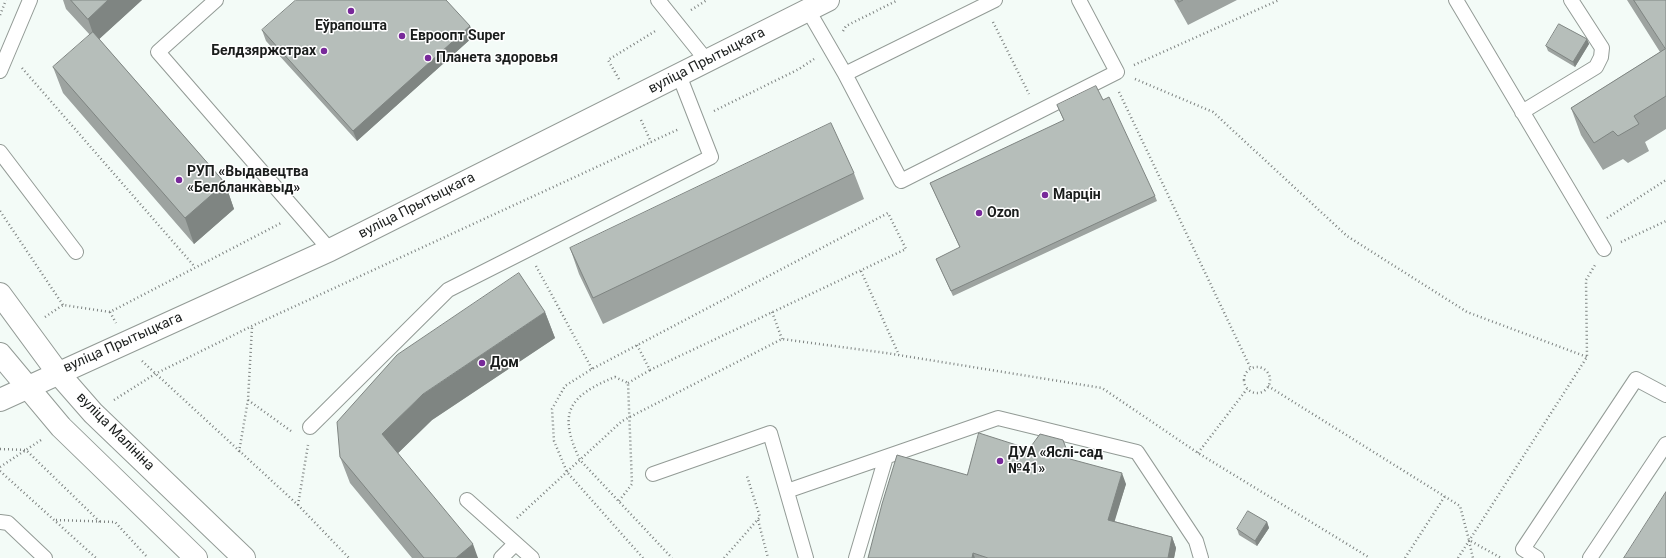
<!DOCTYPE html>
<html>
<head>
<meta charset="utf-8">
<style>
  body { margin:0 }
  canvas { display:block; background:#f3fbf7 }
</style>
</head>
<body>
<canvas width="1666" height="558"></canvas>
<script>
const ctx = document.querySelector('canvas').getContext('2d');
ctx.lineJoin = 'round';
function trace(path, color, width, dash) {
  ctx.strokeStyle = color;
  ctx.lineWidth = width;
  ctx.lineCap = dash ? 'butt' : 'round';
  ctx.setLineDash(dash || []);
  ctx.stroke(path);
}
function fill(path, color) {
  ctx.fillStyle = color;
  ctx.fill(path, 'evenodd');
}
function write(font, color, halo, rows, align = 'center') {
  ctx.font = font + ' Roboto,sans-serif';
  ctx.lineWidth = 3;
  ctx.setLineDash([]);
  ctx.textBaseline = 'middle';
  ctx.strokeStyle = halo;
  ctx.fillStyle = color;
  for (const [text, x, y, turn = 0] of rows) {
    ctx.save();
    ctx.translate(x, y);
    ctx.rotate((+turn || 0) * Math.PI / 180);
    ctx.textAlign = isNaN(turn) ? turn : align;
    if (halo) ctx.strokeText(text, 0, 0);
    ctx.fillText(text, 0, 0);
    ctx.restore();
  }
}
const path = new Path2D(`
  M 691,10 L 707,0
  M 0,15 L 6,0
  M 993,22 L 1029,94
  M 843,31 L 846,26 L 898,0
  M 1134,65 L 1279,0
  M 22,68 L 195,267
  M 619,79 L 608,60 L 657,30
  M 1135,79 L 1213,112 L 1347,236 L 1467,312 L 1587,357
  M 1119,92 L 1251,369
  M 714,111 L 799,69 L 814,59
  M 641,120 L 651,142
  M 0,211 L 63,305
  M 1607,218 L 1666,180
  M 1621,242 L 1666,221
  M 536,266 L 592,369
  M 861,271 L 899,355
  M 110,312 L 116,323
  M 772,312 L 782,339
  M 45,317 L 63,305 L 110,312 L 281,223
  M 637,345 L 650,370 L 906,249 L 888,213 L 592,369 L 565,386 L 552,409 L 554,441 L 567,472 L 643,558
  M 142,361 L 298,505 L 349,558
  M1244 380a13 13 0 1 1 26 0a13 13 0 1 1-26 0Z
  M 628,383 L 650,370
  M 1268,386 L 1460,506 L 1469,540 L 1501,558
  M 114,400 L 155,374 L 252,326 L 679,129
  M 248,400 L 291,431
  M 0,449 L 26,450 L 100,522
  M 239,452 L 248,400 L 252,327
  M 1198,453 L 1247,389
  M 0,467 L 41,440
  M 0,471 L 96,558
  M 619,501 L 632,484 L 628,383 L 615,377 C 569,396 557,412 580,460 L 672,558
  M 298,505 L 308,445
  M 517,518 L 622,421 L 782,339 L 886,353 L 1102,388 L 1198,453 L 1370,558
  M 56,520 L 115,522 L 148,558
  M 758,520 L 768,558
  M 1469,541 L 1473,558
  M 724,558 L 760,517 L 747,476
  M 1405,558 L 1445,496
  M 1458,558 L 1587,357 L 1586,280 L 1595,265`);
const service = new Path2D(`
  M 216,0 L 158,52 L 330,250
  M 658,0 L 707,61
  M 1456,0 L 1604,249
  M 808,10 L 845,74 L 901,181 L 1117,72 L 1079,0
  M 0,71 L 30,0
  M 845,74 L 995,0
  M 1522,112 L 1596,67 L 1601,57 L 1602,48 L 1571,0
  M 0,152 L 76,252
  M 310,427 L 448,290 L 711,157 L 679,75
  M 653,474 L 770,433 L 806,558
  M 787,491 L 998,418 L 1137,452 L 1196,541 L 1201,558
  M 467,500 L 532,558
  M 0,522 L 8,523 L 45,558
  M 501,558 L 515,544
  M 856,558 L 886,457
  M 1537,558 L 1523,549 L 1636,379 L 1666,395
  M 1590,558 L 1666,444`);
const tertiary = new Path2D(`
  M 0,400 L 330,250 L 828,0`);
const secondary = new Path2D(`
  M 0,294 L 58,373 L 93,413 L 244,558
  M 0,354 L 61,427 L 196,558`);
const wall = new Path2D(`
  M 63,0 L 142,0 L 99,39 L 225,183 L 234,209 L 194,244 L 63,93 L 53,67 L 90,35 L 66,9 Z
  M 1174,0 L 1237,0 L 1188,25 Z
  M 1627,0 L 1666,0 L 1666,129 L 1645,142 L 1649,151 L 1628,163 L 1623,159 L 1603,170 L 1581,135 L 1571,108 L 1660,52 Z
  M 470,26 L 474,36 L 357,141 L 266,41 L 262,30 Z
  M 1587,39 L 1589,44 L 1575,67 L 1548,51 L 1546,46 Z
  M 1103,100 L 1155,196 L 1157,201 L 953,296 L 936,259 L 960,248 L 930,183 L 1064,121 L 1057,105 Z
  M 854,173 L 864,199 L 603,324 L 579,274 L 570,248 Z
  M 545,312 L 555,338 L 432,420 L 398,453 L 478,558 L 412,558 L 350,483 L 340,457 Z
  M 1029,449 L 1126,484 L 1114,521 L 1172,537 L 1176,548 L 1174,558 L 868,558 L 967,475 Z
  M 1267,522 L 1269,528 L 1257,546 L 1239,535 L 1237,529 Z`);
const shadedWall = new Path2D(`
  M 108,0 L 142,0 L 96,42 L 88,19 Z
  M 470,26 L 474,36 L 357,141 L 353,131 Z
  M 1587,39 L 1589,44 L 1575,67 L 1573,62 Z
  M 225,183 L 234,209 L 194,244 L 185,218 Z
  M 545,312 L 555,338 L 432,420 L 391,460 L 382,434 L 423,394 Z
  M 1122,473 L 1126,484 L 1112,530 L 1108,520 Z
  M 1267,522 L 1269,528 L 1257,546 L 1255,541 Z
  M 1172,537 L 1176,548 L 1174,558 L 1168,558 Z
  M 473,544 L 478,558 L 456,558 Z
  M 973,553 L 975,558 L 972,558 Z`);
const building = new Path2D(`
  M 71,0 L 108,0 L 88,19 Z
  M 296,0 L 446,0 L 470,26 L 353,131 L 262,30 Z
  M 1178,0 L 1183,0 L 1179,2 Z
  M 1634,0 L 1666,0 L 1666,96 L 1634,116 L 1639,124 L 1618,136 L 1613,131 L 1594,143 L 1571,108 L 1665,49 Z
  M 1559,24 L 1587,39 L 1573,62 L 1546,46 Z
  M 93,32 L 225,183 L 185,218 L 53,67 Z
  M 1096,86 L 1103,100 L 1109,97 L 1155,196 L 951,291 L 936,259 L 960,247 L 930,183 L 1064,120 L 1057,105 Z
  M 831,123 L 854,173 L 593,298 L 570,248 Z
  M 519,273 L 545,312 L 423,394 L 382,434 L 473,544 L 456,558 L 424,558 L 340,457 L 337,422 L 397,355 Z
  M 979,433 L 1029,449 L 1040,434 L 1063,440 L 1070,459 L 1122,473 L 1108,520 L 1172,537 L 1168,558 L 988,558 L 973,553 L 972,558 L 868,558 L 882,504 L 897,455 L 967,475 Z
  M 1666,492 L 1666,558 L 1624,558 Z
  M 1248,511 L 1267,522 L 1255,541 L 1237,529 Z`);
const markers = [
  [351,11,4,"#78299a"],
  [402,36,4,"#78299a"],
  [324,51,4,"#78299a"],
  [428,58,4,"#78299a"],
  [179,180,4,"#78299a"],
  [1045,195,4,"#78299a"],
  [979,213,4,"#78299a"],
  [482,363,4,"#78299a"],
  [1000,461,4,"#78299a"]
];
const poiNames = [
  ["Еўрапошта",351,26,"center"],
  ["Евроопт Super",410,36],
  ["Белдзяржстрах",316,51,"right"],
  ["Планета здоровья",436,58],
  ["РУП «Выдавецтва",187,172],
  ["«Белбланкавыд»",187,188],
  ["Марцін",1053,195],
  ["Ozon",987,213],
  ["Дом",490,363],
  ["ДУА «Яслі-сад",1008,453],
  ["№41»",1008,469]
];
const streetNames = [
  ["вуліца Прытыцкага",707,61,-27],
  ["вуліца Прытыцкага",417,206,-27],
  ["вуліца Прытыцкага",123,343,-24],
  ["вуліца Малініна",115,432,45]
];
trace(service, '#939b96', 16);
trace(tertiary, '#939b96', 24);
trace(secondary, '#939b96', 24);
trace(path, '#7d8280', 2.5, [1, 3]);
trace(service, '#fff', 14);
trace(tertiary, '#fff', 22);
trace(secondary, '#fff', 22);
fill(wall, '#9da3a0');
fill(shadedWall, '#7f8582');
fill(building, '#b6beba');
trace(building, '#7f8582', 1);
for (const [x, y, r, color] of markers) {
  const dot = new Path2D();
  dot.arc(x, y, r, 0, 2 * Math.PI);
  ctx.fillStyle = color;
  ctx.fill(dot);
  trace(dot, '#fff', 1.5);
}
write('bold 14px', '#1a1d1c', '#fff', poiNames, 'left');
write('14px', '#1a1d1c', '#fff', streetNames);
</script>
</body>
</html>
